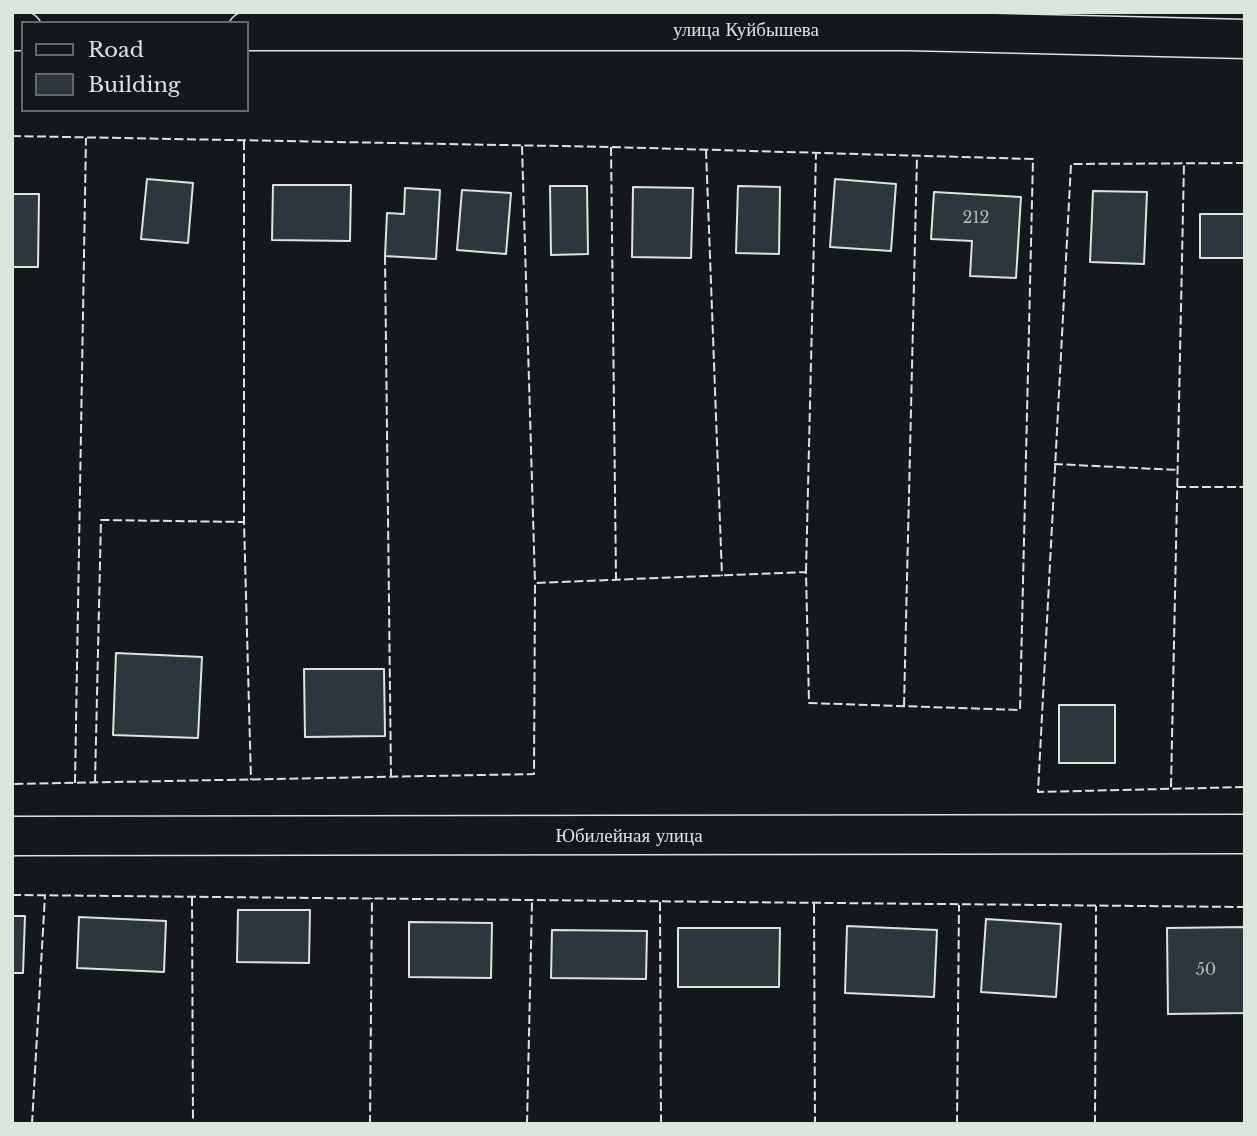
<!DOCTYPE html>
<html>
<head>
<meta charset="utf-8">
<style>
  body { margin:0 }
  #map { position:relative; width:1257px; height:1136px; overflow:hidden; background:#14181c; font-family:"Libre Baskerville",serif }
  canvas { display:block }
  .frame { position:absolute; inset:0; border:14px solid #d8e6dc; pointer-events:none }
  .legend { position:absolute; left:21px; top:21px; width:228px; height:91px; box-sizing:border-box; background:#14181c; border:2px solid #626a69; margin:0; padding:9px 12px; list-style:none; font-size:21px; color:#d8e6dc }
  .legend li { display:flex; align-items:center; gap:14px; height:35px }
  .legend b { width:35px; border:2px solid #626a69 }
</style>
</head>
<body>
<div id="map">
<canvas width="1257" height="1136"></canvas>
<div class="frame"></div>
<ul class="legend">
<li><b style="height:9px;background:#14181c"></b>Road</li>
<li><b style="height:19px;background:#2c363c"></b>Building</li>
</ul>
</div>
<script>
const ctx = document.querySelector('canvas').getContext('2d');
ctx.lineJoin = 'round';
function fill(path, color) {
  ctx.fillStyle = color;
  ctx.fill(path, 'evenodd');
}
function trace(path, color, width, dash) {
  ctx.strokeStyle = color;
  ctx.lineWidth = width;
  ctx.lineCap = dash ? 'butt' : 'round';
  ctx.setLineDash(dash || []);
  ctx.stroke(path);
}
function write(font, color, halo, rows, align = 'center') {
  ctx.font = font + ' "Libre Baskerville",serif';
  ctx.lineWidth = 5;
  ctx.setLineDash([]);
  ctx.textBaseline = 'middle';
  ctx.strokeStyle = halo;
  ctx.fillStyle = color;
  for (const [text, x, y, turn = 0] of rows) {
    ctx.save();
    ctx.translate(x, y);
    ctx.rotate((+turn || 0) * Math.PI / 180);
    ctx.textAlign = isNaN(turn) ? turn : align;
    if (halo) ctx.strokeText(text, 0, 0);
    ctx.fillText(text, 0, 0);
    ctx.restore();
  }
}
const building = new Path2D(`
  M 147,179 L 193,183 L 188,243 L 141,239 Z
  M 835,179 L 896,184 L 891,251 L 830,247 Z
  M 273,185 L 351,185 L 350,241 L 272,240 Z
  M 550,186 L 587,186 L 588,254 L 551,255 Z
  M 738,186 L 780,187 L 779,254 L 736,253 Z
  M 633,187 L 693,188 L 691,258 L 632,257 Z
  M 405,188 L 440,190 L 436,259 L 385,256 L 387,213 L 404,214 Z
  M 462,190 L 511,193 L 506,254 L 457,250 Z
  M 1093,191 L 1147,192 L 1144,264 L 1090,262 Z
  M 934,192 L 1021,197 L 1016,278 L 970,276 L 972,241 L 931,239 Z
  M 12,194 L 39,194 L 38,267 L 12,267 Z
  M 1200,214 L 1245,214 L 1245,258 L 1200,258 Z
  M 116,653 L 202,657 L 198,738 L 113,735 Z
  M 304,669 L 384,669 L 385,736 L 305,737 Z
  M 1059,705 L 1115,705 L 1115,763 L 1059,763 Z
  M 238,910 L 310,910 L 309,963 L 237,962 Z
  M 12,916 L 25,916 L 23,973 L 12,973 Z
  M 79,917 L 166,921 L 164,972 L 77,968 Z
  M 986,919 L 1061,924 L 1056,997 L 981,992 Z
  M 409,922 L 492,923 L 491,978 L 409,977 Z
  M 847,926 L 937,930 L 934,997 L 845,993 Z
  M 1245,927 L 1245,1013 L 1168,1014 L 1167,928 Z
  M 678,928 L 780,928 L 779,987 L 678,987 Z
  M 552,930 L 647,931 L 646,979 L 551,978 Z`);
const minor = new Path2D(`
  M 12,836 L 1245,834`);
const highway = new Path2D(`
  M 12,31 L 23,31
  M 247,31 L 909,31 L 1245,39`);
const fence = new Path2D(`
  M 12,136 L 611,147 L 1033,159 L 1020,710 L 809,703 L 806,572 L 535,583 L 534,774 L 12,784
  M 244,141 L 244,522
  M 522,146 L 535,583
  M 611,147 L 616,579
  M 706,150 L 722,576
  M 1245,163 L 1071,164 L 1038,792 L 1245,787
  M 385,256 L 391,777
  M 1054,464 L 1178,470
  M 1177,487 L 1245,487
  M 806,572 L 816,153
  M 904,706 L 917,156
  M 75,783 L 86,138
  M 95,783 L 101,520 L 244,522 L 251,780
  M 1171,787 L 1184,163
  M 12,895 L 1245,907
  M 192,897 L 193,1124
  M 660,902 L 661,1124
  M 814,904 L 815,1124
  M 32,1124 L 45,895
  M 370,1124 L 372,898
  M 527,1124 L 532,901
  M 957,1124 L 959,905
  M 1095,1124 L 1096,906`);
const numberNames = [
  ["212",976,218],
  ["50",1206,970]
];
const streetNames = [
  ["улица Куйбышева",746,31],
  ["Юбилейная улица",629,837]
];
fill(building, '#2c363c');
trace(building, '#d8e6dc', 2);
trace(minor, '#d8e6dc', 41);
trace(highway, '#d8e6dc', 41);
trace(minor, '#14181c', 38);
trace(highway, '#14181c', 38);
trace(fence, '#d8e6dc', 2, [9, 3.5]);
write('16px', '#adbab4', null, numberNames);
write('19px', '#d8e6dc', '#14181c', streetNames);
</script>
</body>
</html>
